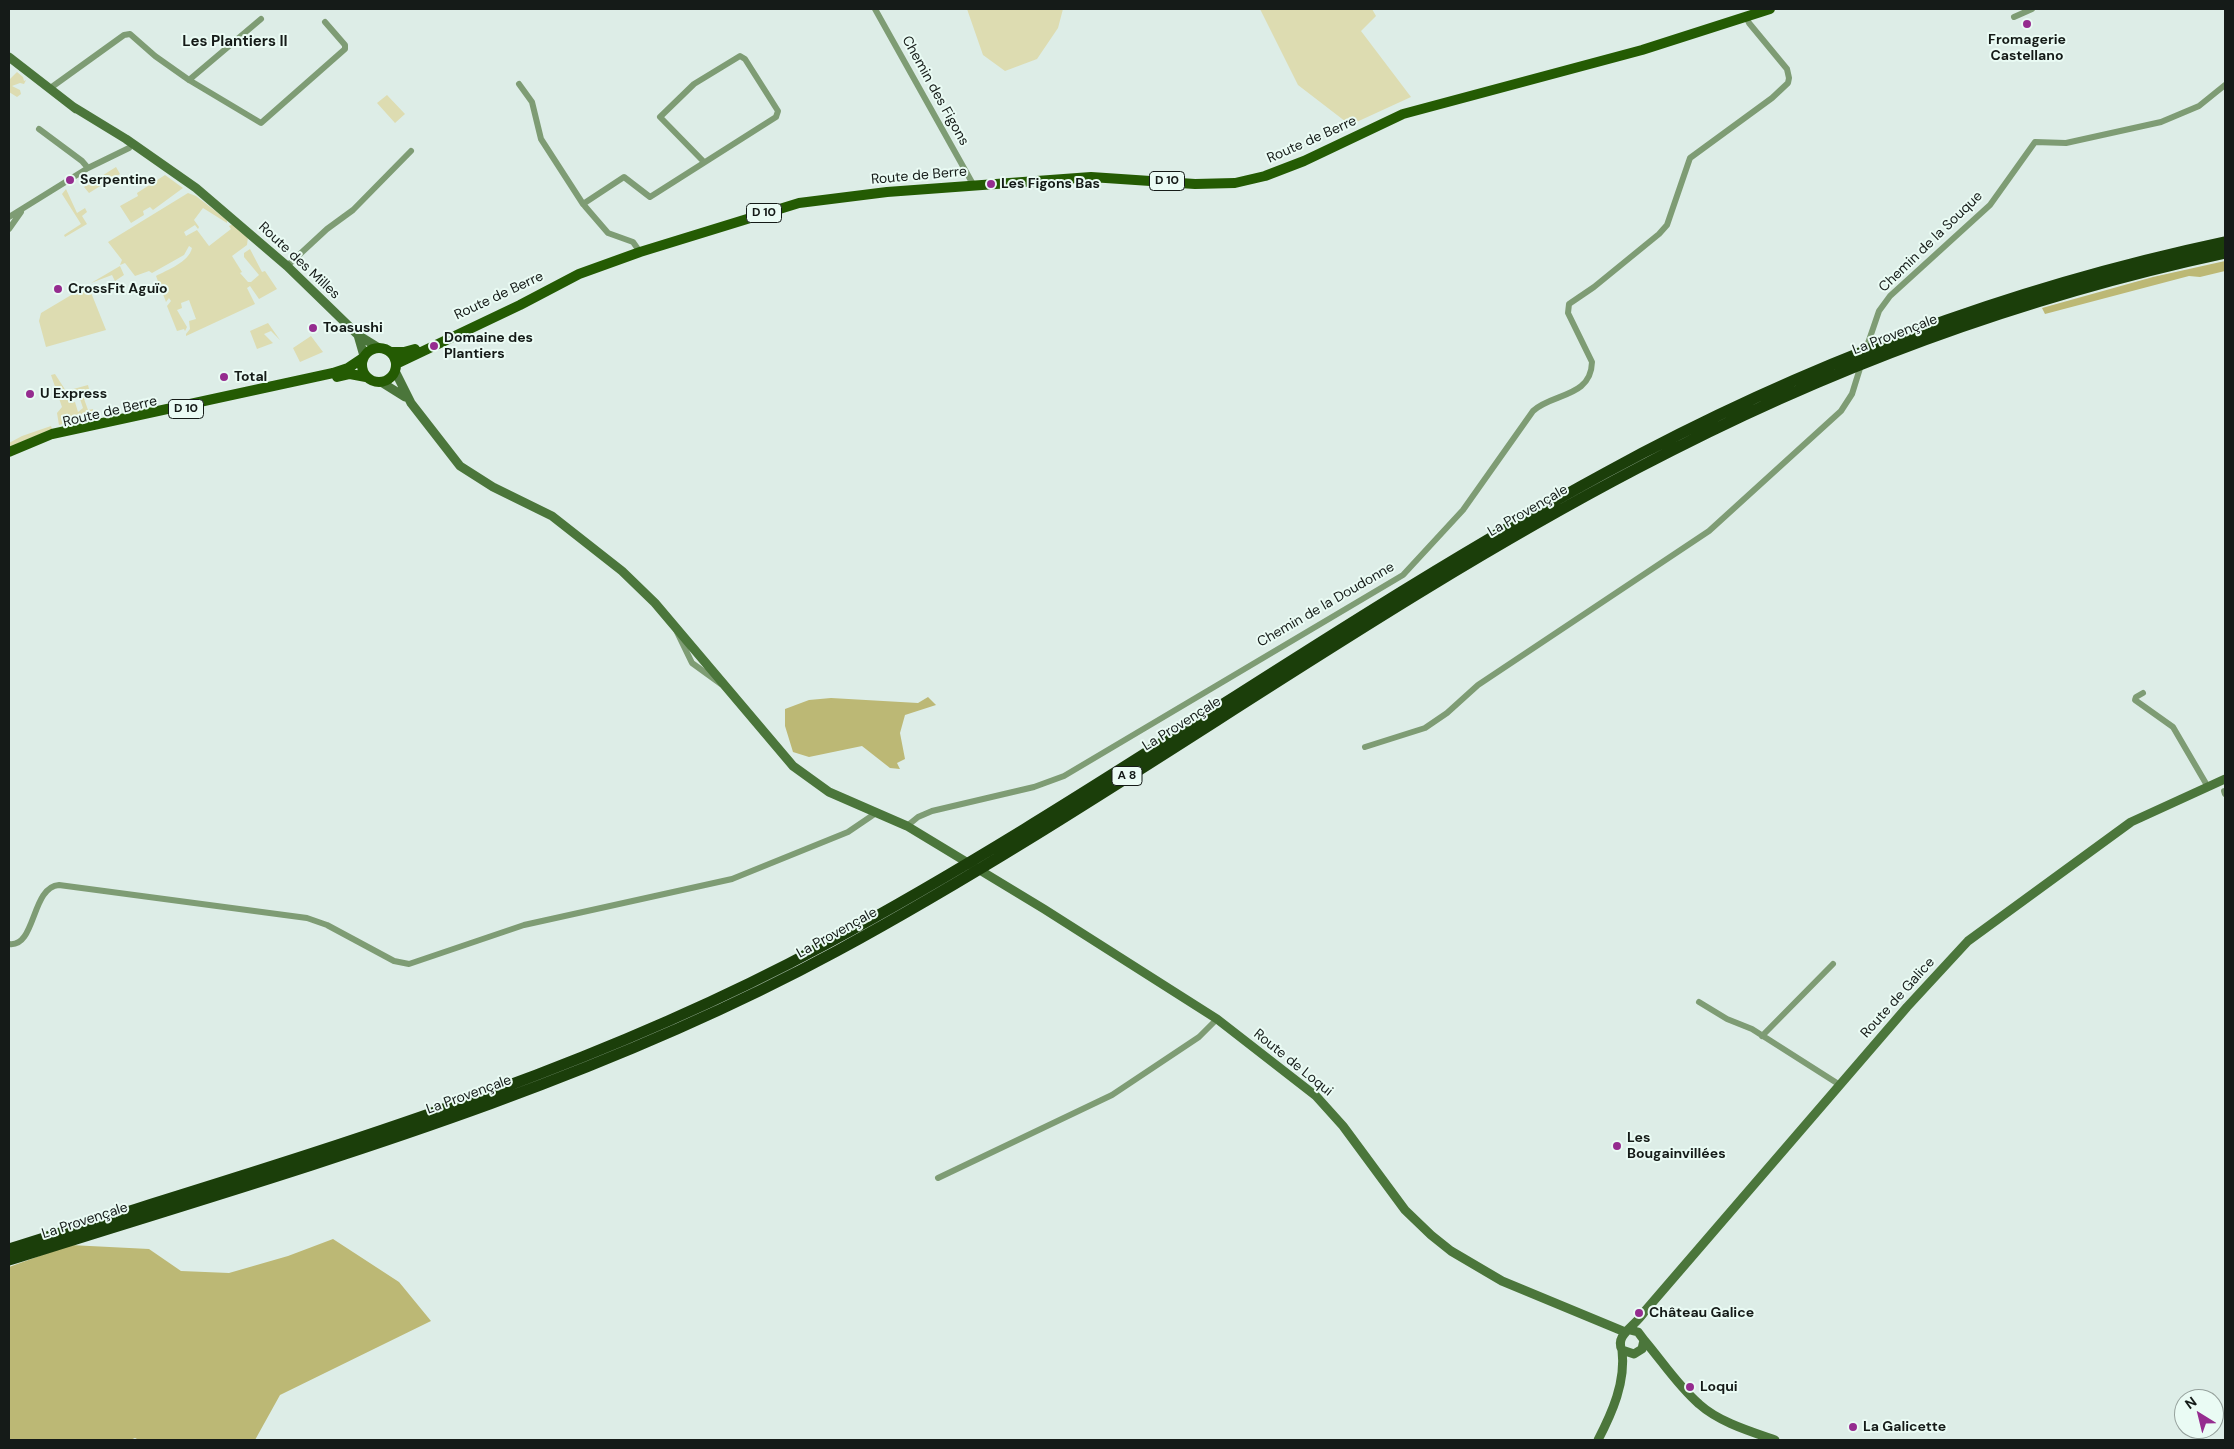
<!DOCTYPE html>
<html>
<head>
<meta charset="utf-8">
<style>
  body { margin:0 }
  #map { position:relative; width:2234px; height:1449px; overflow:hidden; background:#ddede7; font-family:"DM Sans",sans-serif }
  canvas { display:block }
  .frame { position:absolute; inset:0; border:10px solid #151b18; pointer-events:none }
  .north { position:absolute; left:2174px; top:1389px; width:50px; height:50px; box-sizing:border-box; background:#eafbf4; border:1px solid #95a19c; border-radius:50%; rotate:324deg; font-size:14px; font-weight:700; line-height:20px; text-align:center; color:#151b18 }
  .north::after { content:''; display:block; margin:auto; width:18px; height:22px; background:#952c8f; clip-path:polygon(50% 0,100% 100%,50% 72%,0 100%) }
</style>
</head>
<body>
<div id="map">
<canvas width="2234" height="1449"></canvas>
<div class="frame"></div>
<div class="north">N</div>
</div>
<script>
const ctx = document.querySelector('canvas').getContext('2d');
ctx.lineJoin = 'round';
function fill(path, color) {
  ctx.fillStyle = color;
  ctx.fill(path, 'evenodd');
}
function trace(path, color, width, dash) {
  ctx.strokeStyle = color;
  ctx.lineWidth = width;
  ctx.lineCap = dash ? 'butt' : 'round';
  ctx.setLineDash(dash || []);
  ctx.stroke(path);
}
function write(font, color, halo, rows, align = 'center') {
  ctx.font = font + ' "DM Sans",sans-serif';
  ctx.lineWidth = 4;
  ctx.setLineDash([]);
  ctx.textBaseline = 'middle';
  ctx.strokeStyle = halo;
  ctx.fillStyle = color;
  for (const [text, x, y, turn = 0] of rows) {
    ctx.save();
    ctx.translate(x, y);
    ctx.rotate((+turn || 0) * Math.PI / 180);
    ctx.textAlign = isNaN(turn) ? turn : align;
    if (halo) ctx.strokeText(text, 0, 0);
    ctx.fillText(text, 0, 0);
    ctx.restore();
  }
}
const green = new Path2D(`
  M 967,9 L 1063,9 L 1058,28 L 1037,59 L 1005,71 L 983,55 Z
  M 1260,9 L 1372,9 L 1376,16 L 1361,31 L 1411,97 L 1350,125 L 1298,85 Z
  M 17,72 L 23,77 L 24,81 L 26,80 L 24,84 L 20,83 L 12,86 L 20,90 L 21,94 L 17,97 L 9,92 L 9,80 Z
  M 387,95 L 405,114 L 395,123 L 377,103 Z
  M 116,167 L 120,174 L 89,193 L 84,187 Z
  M 165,175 L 183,188 L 153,210 L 150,207 L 143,211 L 144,215 L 131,223 L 120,206 L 138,196 L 137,193 Z
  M 66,189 L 77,213 L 85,208 L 87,212 L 82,216 L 87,224 L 65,237 L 64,235 L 81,224 L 62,194 Z
  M 188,193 L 196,196 L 227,220 L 227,223 L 203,208 L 194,220 L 199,227 L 198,229 L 195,225 L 184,232 L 186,236 L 197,230 L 209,246 L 231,229 L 229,226 L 233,224 L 248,237 L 247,245 L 232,256 L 242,272 L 240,273 L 248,282 L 251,282 L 259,275 L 244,257 L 244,253 L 250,249 L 262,272 L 265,271 L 277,289 L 259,299 L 250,286 L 247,288 L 255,304 L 186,336 L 186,334 L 190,329 L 189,321 L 196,319 L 189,300 L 181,303 L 182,308 L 177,310 L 187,327 L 185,331 L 184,329 L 177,331 L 167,306 L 171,301 L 169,298 L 166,302 L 156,276 C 167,270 189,262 192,248 L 189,246 L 184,255 L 152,273 L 149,271 L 135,276 L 125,263 L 120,265 L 122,260 L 108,242 Z
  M 120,266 L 124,275 L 115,281 L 112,275 L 91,283 Z
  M 88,285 L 106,330 L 46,347 L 39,321 L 41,313 Z
  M 268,323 L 280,340 L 271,331 L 264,334 L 273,343 L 257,349 L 250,331 Z
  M 311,336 L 323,352 L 300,362 L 293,348 Z
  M 55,374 L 66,391 L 88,385 L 89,389 L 68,395 L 70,403 L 75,402 L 78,412 L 83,408 L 80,399 L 83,396 L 88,410 L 93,409 L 92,416 L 59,425 L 57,413 L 62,407 L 51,375 Z
  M 51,426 L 52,429 L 9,447 L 9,443 L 22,436 Z`);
const forest = new Path2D(`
  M 2225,261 L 2225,271 L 2200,277 L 2189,276 L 2045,314 L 2042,308 L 2153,277 Z
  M 928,697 L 936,705 L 905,715 L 900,733 L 905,759 L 897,763 L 900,769 L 890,768 L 862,746 L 809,757 L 793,752 L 785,726 L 785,709 L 809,700 L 831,698 L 918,703 Z
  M 333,1239 L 399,1282 L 431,1321 L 280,1395 L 255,1440 L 139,1440 L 135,1438 L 130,1440 L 9,1440 L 9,1267 L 70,1245 L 149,1249 L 181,1271 L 229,1273 L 288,1256 Z`);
const street = new Path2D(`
  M 875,9 L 974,186
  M 2014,17 L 2032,9
  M 189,80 L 261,19
  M 519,84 L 532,102 L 541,139 L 583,204 L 608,233 L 633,242 L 640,252
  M 49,89 L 124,35 L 130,34 L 155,56 L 189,80 L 261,123 L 345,49 L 345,45 L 325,22
  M 39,129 L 82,161 L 88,168
  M 583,204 L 624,177 L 650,197 L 776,117 L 778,111 L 745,59 L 740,56 L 694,84 L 660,117 L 704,162
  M 9,217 L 88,168 L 129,148
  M 9,229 L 21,212
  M 287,266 L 327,229 L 353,210 L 411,151
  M 1865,352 L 1879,311 L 1890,296 L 1990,205 L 2035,142 L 2066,143 L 2161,122 L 2199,106 L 2225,85
  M 676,630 L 692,663 L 721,684
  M 2143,693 L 2136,697 L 2135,700 L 2173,727 L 2208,787
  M 1365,747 L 1425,728 L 1447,713 L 1478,685 L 1709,531 L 1841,411 L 1852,394 L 1861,365
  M 2224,791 L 2225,794
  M 907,826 L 918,817 L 932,811 L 1034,787 L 1064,776 L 1403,575 L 1463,510 L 1533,411 C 1552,393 1591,398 1592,362 L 1568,313 L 1569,304 L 1594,287 L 1659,234 L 1667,225 L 1690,158 L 1772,98 L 1788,83 L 1789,78 L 1787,69 L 1749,23 L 1746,17
  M 9,944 C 36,948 31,887 59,885 L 307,918 L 327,925 L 394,961 L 409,964 L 524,925 L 732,879 L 848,832 L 876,813
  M 1699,1002 L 1727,1019 L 1752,1029 L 1840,1085
  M 1762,1036 L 1833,964
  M 938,1178 L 1112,1095 L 1199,1037 L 1217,1019`);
const secondary = new Path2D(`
  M 9,57 L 76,109
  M 72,106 L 126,139 L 196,188 L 287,266 L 358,335 L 379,348
  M 358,335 L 364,356
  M 395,371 L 411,403 L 460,466 L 493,487 L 552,516 L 622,571 L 655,603 L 793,766 L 829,792 L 907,826 L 1044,909 L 1217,1019 L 1316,1096 L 1343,1126 L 1405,1210 L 1431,1235 L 1451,1251 L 1502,1281 L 1625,1332
  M 381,382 L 405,397
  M 1630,1330 L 1638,1332 L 1644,1340 L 1642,1349 L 1634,1354 L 1622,1350 C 1614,1335 1636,1326 1645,1311 L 1907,1007 L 1968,941 L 2131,822 L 2225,779
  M 1644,1340 C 1662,1361 1678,1386 1699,1404 C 1719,1422 1749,1431 1775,1440
  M 1598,1440 C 1612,1413 1626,1382 1622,1350`);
const primary = new Path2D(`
  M362 365a17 17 0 1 1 34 0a17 17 0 1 1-34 0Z
  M 390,352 L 404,352 L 415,349
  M 396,364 L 520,305 L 579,274 L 640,252 L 799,203 L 887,192 L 1091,177 L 1195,184 L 1235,183 L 1265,176 L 1304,161 L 1403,114 L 1642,50 L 1770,9
  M 337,377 L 350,374 L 366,377
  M 9,452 L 52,434 L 333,373 L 348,368 L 363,358`);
const highway = new Path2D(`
  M 9,1249 C 285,1161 569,1083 826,944 C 1093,800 1338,618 1605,473 C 1799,367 2008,288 2225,242
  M 9,1260 C 290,1171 577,1092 837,951 C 1111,802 1361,613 1638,468 C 1823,370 2020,297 2225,253`);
const markers = [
  [2027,24,5,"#952c8f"],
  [70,180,5,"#952c8f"],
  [991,184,5,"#952c8f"],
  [58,289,5,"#952c8f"],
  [313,328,5,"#952c8f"],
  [434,346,5,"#952c8f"],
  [224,377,5,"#952c8f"],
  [30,394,5,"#952c8f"],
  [1617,1146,5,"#952c8f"],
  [1639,1313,5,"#952c8f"],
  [1690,1387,5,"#952c8f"],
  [1853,1427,5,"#952c8f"]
];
const shields = [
  [1167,181,35],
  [764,213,35],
  [186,409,35],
  [1127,776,30]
];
const shieldNames = [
  ["D 10",1167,181],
  ["D 10",764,213],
  ["D 10",186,409],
  ["A 8",1127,776]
];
const poiNames = [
  ["Fromagerie",2027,40,"center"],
  ["Castellano",2027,56,"center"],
  ["Serpentine",80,180],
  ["Les Figons Bas",1001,184],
  ["CrossFit Aguïo",68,289],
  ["Toasushi",323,328],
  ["Domaine des",444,338],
  ["Plantiers",444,354],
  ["Total",234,377],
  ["U Express",40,394],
  ["Les",1627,1138],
  ["Bougainvillées",1627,1154],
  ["Château Galice",1649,1313],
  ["Loqui",1700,1387],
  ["La Galicette",1863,1427]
];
const streetNames = [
  ["Chemin des Figons",935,91,61],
  ["Route de Berre",1312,140,-24],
  ["Route de Berre",919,176,-5],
  ["Chemin de la Souque",1931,242,-44],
  ["Route des Milles",299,261,43],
  ["Route de Berre",499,296,-25],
  ["La Provençale",1895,335,-21],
  ["Route de Berre",110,412,-13],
  ["La Provençale",1528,511,-30],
  ["Chemin de la Doudonne",1326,605,-30],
  ["La Provençale",1182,724,-32],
  ["La Provençale",837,933,-29],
  ["Route de Galice",1898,998,-48],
  ["Route de Loqui",1293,1063,39],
  ["La Provençale",469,1095,-20],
  ["La Provençale",85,1221,-18]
];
const neighbourhoodNames = [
  ["Les Plantiers II",235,42]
];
fill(green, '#dddcb1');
fill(forest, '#bcb875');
trace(street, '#7e9c74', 6);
trace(secondary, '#4b763b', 9);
trace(primary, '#245b03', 10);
trace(highway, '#1b3e0a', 11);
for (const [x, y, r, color] of markers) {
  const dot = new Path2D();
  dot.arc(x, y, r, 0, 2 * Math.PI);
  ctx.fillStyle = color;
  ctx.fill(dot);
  trace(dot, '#eafbf4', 2);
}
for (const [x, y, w] of shields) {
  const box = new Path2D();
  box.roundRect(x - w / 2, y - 9.5, w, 19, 4);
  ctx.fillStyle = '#eafbf4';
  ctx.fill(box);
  trace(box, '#151b18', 1);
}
write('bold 12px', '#151b18', null, shieldNames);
write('bold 14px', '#151b18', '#eafbf4', poiNames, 'left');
write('14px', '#151b18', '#eafbf4', streetNames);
write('bold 15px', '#151b18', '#eafbf4', neighbourhoodNames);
</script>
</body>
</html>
